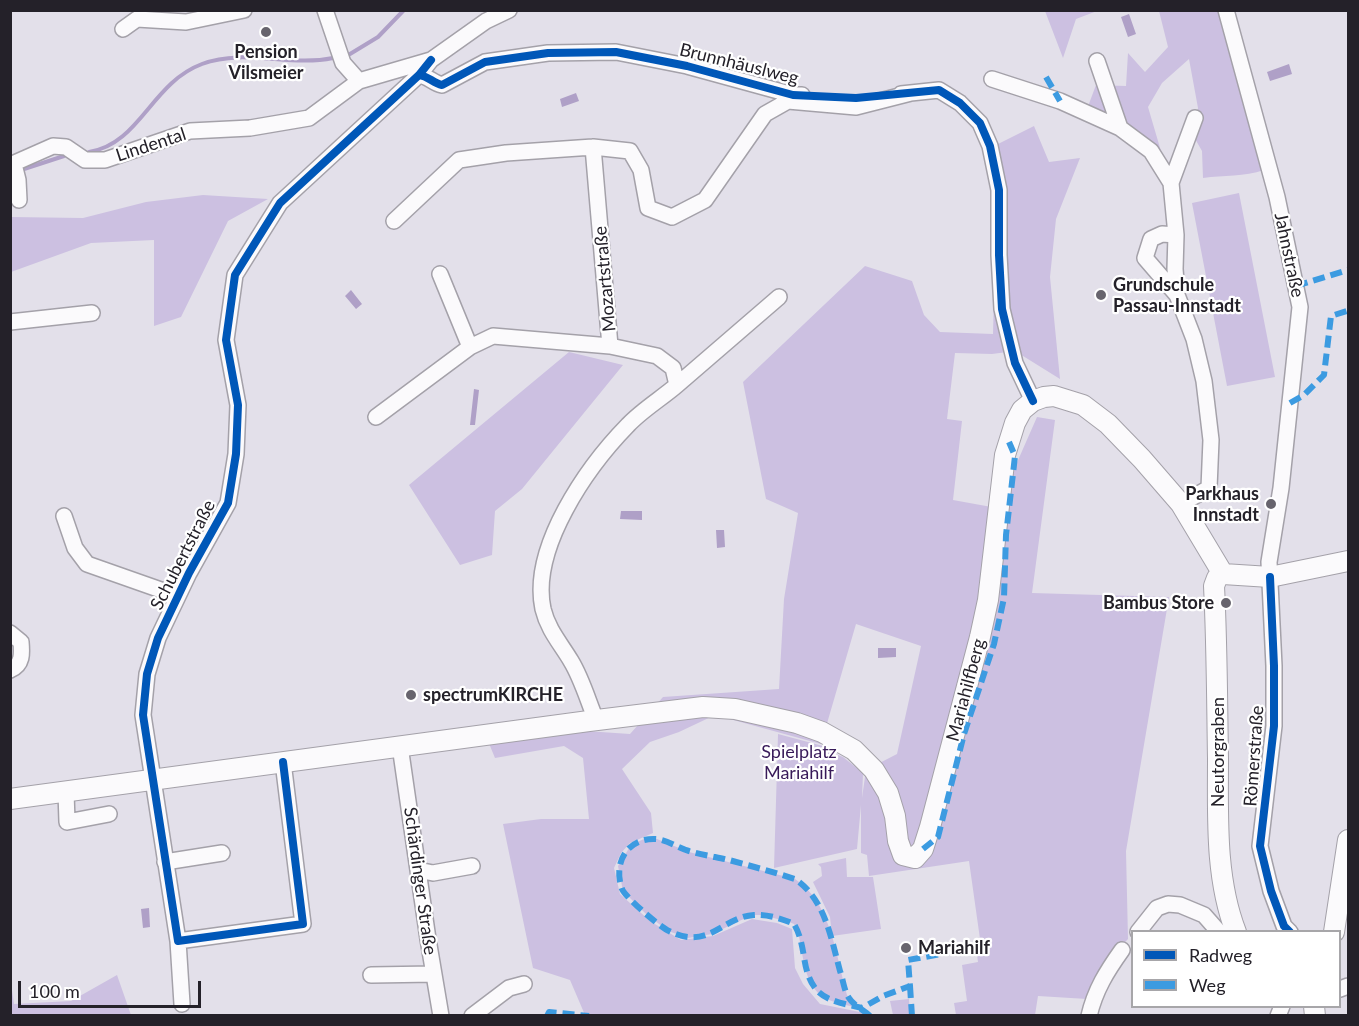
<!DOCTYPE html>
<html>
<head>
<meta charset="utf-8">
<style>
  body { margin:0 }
  #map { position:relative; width:1359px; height:1026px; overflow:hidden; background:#e3e0ea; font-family:Lato,sans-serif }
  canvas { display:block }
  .frame { position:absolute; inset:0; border:12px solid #242129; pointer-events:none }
  .legend { position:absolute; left:1131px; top:930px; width:210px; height:78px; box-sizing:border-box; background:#fff; border:2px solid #a7a6a9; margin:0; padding:8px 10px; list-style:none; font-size:18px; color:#242129 }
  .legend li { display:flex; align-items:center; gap:12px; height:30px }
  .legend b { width:30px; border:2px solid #a7a6a9 }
  .scale { position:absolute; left:18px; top:981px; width:183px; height:27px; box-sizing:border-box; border:3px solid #242129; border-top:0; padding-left:8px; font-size:18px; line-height:21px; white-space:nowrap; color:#242129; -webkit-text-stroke:4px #fff; paint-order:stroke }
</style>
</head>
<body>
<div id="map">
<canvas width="1359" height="1026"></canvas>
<div class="frame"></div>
<ul class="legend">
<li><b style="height:8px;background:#0057b8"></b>Radweg</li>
<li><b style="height:8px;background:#3c9be1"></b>Weg</li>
</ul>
<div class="scale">100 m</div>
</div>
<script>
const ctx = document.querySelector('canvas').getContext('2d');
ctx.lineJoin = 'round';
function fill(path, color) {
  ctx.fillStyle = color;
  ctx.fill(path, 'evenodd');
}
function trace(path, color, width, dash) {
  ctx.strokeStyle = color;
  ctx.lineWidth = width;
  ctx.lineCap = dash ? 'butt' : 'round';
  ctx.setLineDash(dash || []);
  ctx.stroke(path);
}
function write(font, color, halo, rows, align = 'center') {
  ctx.font = font + ' Lato,sans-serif';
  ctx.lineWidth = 4.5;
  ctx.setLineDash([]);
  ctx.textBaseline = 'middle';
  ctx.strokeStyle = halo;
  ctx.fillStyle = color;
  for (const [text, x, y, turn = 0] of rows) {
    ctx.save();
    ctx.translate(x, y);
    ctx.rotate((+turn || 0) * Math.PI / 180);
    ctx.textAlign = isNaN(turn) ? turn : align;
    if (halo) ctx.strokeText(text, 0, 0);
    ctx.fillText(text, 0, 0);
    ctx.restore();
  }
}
const green = new Path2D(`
  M 1045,11 L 1097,11 L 1076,19 L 1063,58 Z
  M 1159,11 L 1219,11 L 1264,170 C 1244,177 1224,175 1203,178 L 1202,151 L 1194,137 L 1198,108 L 1189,59 L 1162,83 L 1148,107 L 1163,158 L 1087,109 L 1096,85 L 1126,86 L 1128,53 L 1145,72 L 1168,47 Z
  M 1034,126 L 1049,162 L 1080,158 L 1056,219 L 1050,277 L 1060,379 L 1015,351 L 992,354 L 955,353 L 947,419 L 962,421 L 953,500 L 997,508 L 1037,417 L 1055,420 L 1032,593 L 1169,597 L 1126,851 L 1128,939 L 1112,956 L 1087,999 L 1038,996 L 1035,1015 L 956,1015 L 954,1003 L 967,1001 L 962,965 L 978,962 L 975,940 L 980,939 L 969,861 L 869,876 L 867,855 L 861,853 L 861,805 L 857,849 L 774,868 L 778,734 L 823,746 L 823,749 L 843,757 L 863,773 L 862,798 L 866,770 L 897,754 L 921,646 L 856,624 L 821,744 L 715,715 L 679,732 L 650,742 L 622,769 L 651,813 L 653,833 L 630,843 L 621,853 L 614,868 L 620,894 L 650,921 L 681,940 L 713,936 L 752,919 L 777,923 L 792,929 L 795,968 L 803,984 L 820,1004 L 875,1015 L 585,1015 L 570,980 L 533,968 L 503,824 L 541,819 L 589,819 L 583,758 L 564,746 L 495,758 L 488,741 L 586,731 L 630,734 L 663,697 L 779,689 L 784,599 L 798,513 L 766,499 L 743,382 L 865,266 L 912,281 L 924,315 L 940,332 L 993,334 L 998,144 Z
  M 1239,193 L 1275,377 L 1227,386 L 1192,203 Z
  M 203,195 L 268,199 L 228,221 L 181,317 L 154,326 L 154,240 L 91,243 L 11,272 L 11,217 L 83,218 L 146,202 Z
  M 569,352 L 623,365 L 522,489 L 495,511 L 492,555 L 460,565 L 409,485 Z
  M 644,839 L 657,839 L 689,852 L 795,879 C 831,902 836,956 847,995 L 849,999 L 862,1008 C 850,1006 836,1004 825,998 C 802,985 804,952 797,929 L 794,924 L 789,922 L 762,915 L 752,915 L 712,934 L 688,938 L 668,931 L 645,913 L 623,891 L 618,866 L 631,845 Z
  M 846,858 L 847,877 L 873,877 L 881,929 L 832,936 L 830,917 L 813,882 L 822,876 L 821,867 L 818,864 Z
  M 117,975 L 131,1015 L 11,1015 L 11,983 L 14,1004 L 71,1001 Z
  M 909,999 L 910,1015 L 893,1015 L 890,1001 Z`);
const water = new Path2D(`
  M 1129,14 L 1136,34 L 1128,37 L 1121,17 Z
  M 1289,64 L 1292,74 L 1270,81 L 1267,72 Z
  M 576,93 L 579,101 L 562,107 L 560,99 Z
  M 351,290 L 362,304 L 356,309 L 345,296 Z
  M 474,389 L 479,390 L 475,425 L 470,425 Z
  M 621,511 L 642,511 L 642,520 L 620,519 Z
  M 716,530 L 724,530 L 725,547 L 717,548 Z
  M 878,648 L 896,648 L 896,657 L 878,658 Z
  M 149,908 L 150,927 L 143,928 L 141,909 Z`);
const stream = new Path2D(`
  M 350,54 L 378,37 L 404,10
  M 89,152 C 140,144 151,83 202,64 C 245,48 289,67 333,58
  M 24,169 L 64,156`);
const minor = new Path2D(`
  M 325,10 L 343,63 L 359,81
  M 1226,10 L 1277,197 L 1300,307 L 1281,488 L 1269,562 L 1274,666 L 1274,726 L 1260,846 L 1271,891 L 1284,926 L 1290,932
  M 123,29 L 137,19 L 186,22 L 244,10
  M 1097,61 L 1120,128
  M 419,75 C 428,76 433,83 442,85 L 485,62 L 548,53 L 616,52 L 687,66 L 793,95 L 802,95
  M 992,79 L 1060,101 L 1120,128 L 1151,151 L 1171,183 L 1176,235
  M 901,94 L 939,90 L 960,103 L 980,123 L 990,146 L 999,190 L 999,255 L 1002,309 L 1015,363 L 1033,401
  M 14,164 L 18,180 L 19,200
  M 10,165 L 53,146 L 66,147 L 85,160 L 105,160 L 190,131 L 250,128 L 309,118 L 359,81 L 431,60 L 486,21 L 509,10
  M 1171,183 L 1195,118
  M 394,221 L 459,160 L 506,153 L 593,147
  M 440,274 L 470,347 L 493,336 L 610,346
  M 1177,295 L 1145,258 L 1151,239 L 1162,234 L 1176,235 L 1175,269 L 1177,295 L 1194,339 L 1204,381 L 1211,440 L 1209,488 L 1181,504
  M 10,322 L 92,313
  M 677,385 L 779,297
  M 376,417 L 470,347
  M 64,516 L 75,548 L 87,564 L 178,596
  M 10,633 L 21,642 C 22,653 23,665 10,670
  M 596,720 C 588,701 582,679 571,661 C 561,644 548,630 543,609 C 530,548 587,467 628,425 C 642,410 662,398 677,385 L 673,368 L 657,356 L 610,346 L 593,147 L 630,151 L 641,170 L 648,208 L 672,217 L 705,200 L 765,114 L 788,101 L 856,107 L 911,93
  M 400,746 L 428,939 L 441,1016
  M 283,762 L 303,924 L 178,941 L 143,715 L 147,674 L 158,638 L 189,573 L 228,503 L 236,454 L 238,405 L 226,340 L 235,275 L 280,203 L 419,75 L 431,60
  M 66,792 L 67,822 L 109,814
  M 165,862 L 222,853
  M 418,870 L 433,873 L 472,866
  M 1138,932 L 1157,908 L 1168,904 L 1180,905 L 1204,915 L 1219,932
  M 178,941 L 182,1004
  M 371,975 L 434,974
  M 1340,989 L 1348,986
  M 472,1016 L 509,988 L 524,984
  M 1089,1016 C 1095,990 1107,971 1122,950
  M 1278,1016 L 1282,1006`);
const major = new Path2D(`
  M 1223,574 L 1217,578 L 1214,586 C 1217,644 1217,701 1218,759 C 1218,816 1215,878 1236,932
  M 1223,574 L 1270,577 L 1348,561
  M 10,799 L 589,721 L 703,707 L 735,709 L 797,723 L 822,732 L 854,750 L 874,770 L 888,793 L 895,816 L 898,841 L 903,855 L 915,858 L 923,849 L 930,827 L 980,637 L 988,600 L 1005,455 L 1015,423 L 1022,410 L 1033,401 L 1044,397 L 1054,396 L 1083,405 L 1108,424 L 1142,459 L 1181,504 L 1223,574
  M 1334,932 L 1348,840
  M 1314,1006 L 1315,1016`);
const quiet = new Path2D(`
  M 1046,77 L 1060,101
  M 1296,286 L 1348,270
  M 1290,403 L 1304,395 L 1324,375 L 1331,316 L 1347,311
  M 923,849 L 938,837 L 964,734 L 994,644 L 1004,598 L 1006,535 L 1015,456 L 1009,442
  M 910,986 L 912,1016
  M 547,1016 L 549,1012 L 589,1016
  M 870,1016 C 864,1010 853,1005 849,998 C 844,991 843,979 840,971 C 831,938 825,899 795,879 C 773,872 751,866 729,860 C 716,857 702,855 689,851 C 678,848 666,839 655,839 C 626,838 613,864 622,889 C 626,898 660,927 669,931 C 709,951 722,917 754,915 C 767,914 783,919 794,924 C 800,934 802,945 804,957 C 810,997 826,1000 862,1008 L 883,996 L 910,986 L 908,960 L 941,954`);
const cycleway = new Path2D(`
  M 419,75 C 428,76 433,83 442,85 L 485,62 L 548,53 L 616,52 L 687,66 L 793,95 L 856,98 L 939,90 L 960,103 L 980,123 L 990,146 L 999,190 L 999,255 L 1002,309 L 1015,363 L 1033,401
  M 1270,577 L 1274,666 L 1274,726 L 1260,846 L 1271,891 L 1284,926 L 1290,932
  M 283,762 L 303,924 L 178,941 L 143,715 L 147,674 L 158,638 L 189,573 L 228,503 L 236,454 L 238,405 L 226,340 L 235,275 L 280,203 L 419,75 L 431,60`);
const markers = [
  [266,32,6,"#67646d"],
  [1101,295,6,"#67646d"],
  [1271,504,6,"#67646d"],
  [1226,603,6,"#67646d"],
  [411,695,6,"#67646d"],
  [906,948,6,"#67646d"]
];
const poiNames = [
  ["Pension",266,52,"center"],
  ["Vilsmeier",266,73,"center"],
  ["Grundschule",1113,285],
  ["Passau-Innstadt",1113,306],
  ["Parkhaus",1259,494,"right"],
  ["Innstadt",1259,515,"right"],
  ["Bambus Store",1214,603,"right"],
  ["spectrumKIRCHE",423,695],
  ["Mariahilf",918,948]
];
const streetNames = [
  ["Brunnhäuslweg",739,64,14],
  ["Lindental",151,145,-18],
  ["Jahnstraße",1289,255,78],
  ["Mozartstraße",605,279,-95],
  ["Schubertstraße",183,555,-63],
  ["Mariahilfberg",966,690,-75],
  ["Neutorgraben",1218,752,-90],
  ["Römerstraße",1254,756,-86],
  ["Schärdinger Straße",420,881,82]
];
const parkNames = [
  ["Spielplatz",799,752],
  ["Mariahilf",799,773]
];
fill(green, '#ccc0e1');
fill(water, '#afa0c7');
trace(stream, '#afa0c7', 4);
trace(minor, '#a4a1a9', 18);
trace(major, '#a4a1a9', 22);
trace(minor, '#fbfafc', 15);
trace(major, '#fbfafc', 20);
trace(quiet, '#3c9be1', 6, [12, 6]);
trace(cycleway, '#0057b8', 8);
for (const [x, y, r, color] of markers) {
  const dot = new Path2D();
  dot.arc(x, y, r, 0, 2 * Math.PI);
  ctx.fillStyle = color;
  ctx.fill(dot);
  trace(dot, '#fff', 2);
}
write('bold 18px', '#242129', '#fff', poiNames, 'left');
write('18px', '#242129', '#fff', streetNames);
write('18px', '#381a59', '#fff', parkNames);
</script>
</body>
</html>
